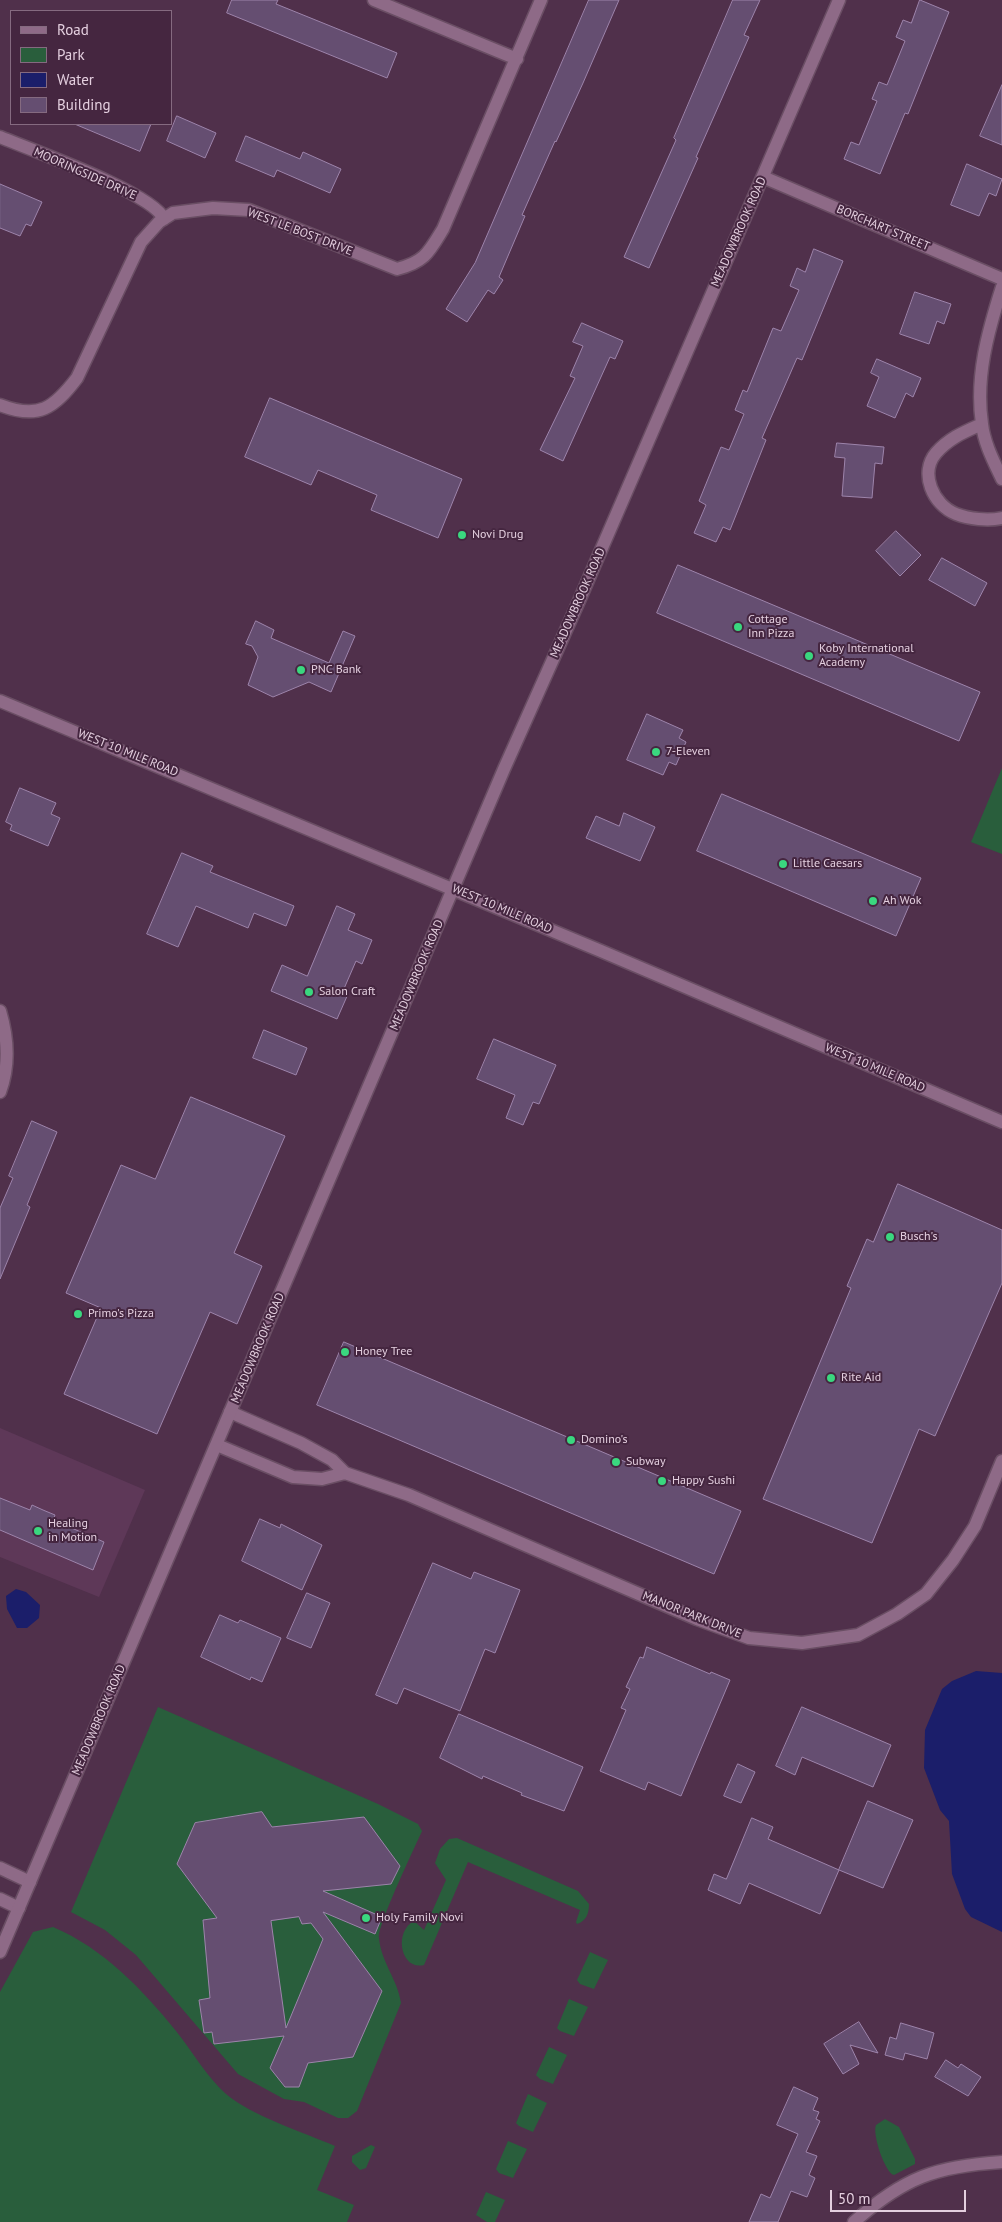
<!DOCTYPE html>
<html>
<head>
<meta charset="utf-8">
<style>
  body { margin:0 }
  #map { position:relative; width:1002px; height:2222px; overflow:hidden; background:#50304b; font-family:"PT Sans",sans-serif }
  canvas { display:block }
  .legend { position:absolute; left:10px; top:10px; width:162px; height:115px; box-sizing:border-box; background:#452640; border:1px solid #856a80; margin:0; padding:6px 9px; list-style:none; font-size:15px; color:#e4cfdf }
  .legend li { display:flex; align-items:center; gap:10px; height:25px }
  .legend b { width:25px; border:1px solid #856a80 }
  .scale { position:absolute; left:830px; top:2190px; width:136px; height:22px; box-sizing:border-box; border:2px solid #e4cfdf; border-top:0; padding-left:6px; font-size:15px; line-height:18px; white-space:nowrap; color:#e4cfdf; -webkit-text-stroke:4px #452640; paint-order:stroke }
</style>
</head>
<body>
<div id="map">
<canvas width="1002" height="2222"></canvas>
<ul class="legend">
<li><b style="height:6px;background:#8e6a87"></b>Road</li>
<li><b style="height:14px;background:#295e3c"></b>Park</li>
<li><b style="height:14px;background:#1b1e6a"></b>Water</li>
<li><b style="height:14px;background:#654e71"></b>Building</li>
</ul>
<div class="scale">50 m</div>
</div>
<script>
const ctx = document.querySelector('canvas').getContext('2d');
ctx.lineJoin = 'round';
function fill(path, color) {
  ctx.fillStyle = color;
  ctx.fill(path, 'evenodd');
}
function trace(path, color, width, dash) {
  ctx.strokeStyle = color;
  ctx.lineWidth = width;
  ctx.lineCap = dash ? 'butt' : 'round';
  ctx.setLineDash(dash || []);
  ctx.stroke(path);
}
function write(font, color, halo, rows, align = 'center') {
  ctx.font = font + ' "PT Sans",sans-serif';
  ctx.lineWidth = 4;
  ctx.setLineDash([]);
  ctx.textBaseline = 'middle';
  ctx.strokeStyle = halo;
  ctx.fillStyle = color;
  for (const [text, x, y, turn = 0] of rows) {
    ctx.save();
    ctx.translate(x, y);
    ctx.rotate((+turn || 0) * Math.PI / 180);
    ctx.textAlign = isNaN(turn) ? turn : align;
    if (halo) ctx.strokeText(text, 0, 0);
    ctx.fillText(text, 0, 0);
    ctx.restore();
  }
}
const built = new Path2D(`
  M 0,1428 L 145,1490 L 99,1597 L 0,1557 Z`);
const green = new Path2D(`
  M 1002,768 L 1002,854 L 971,842 Z
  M 158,1707 L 378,1804 L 418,1824 L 422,1831 C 415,1847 377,1926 379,1938 C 381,1962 398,1980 401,2003 L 357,2111 L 348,2118 L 338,2118 L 304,2102 L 284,2099 L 238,2074 L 136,1955 L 105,1930 L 71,1912 Z
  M 457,1838 L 578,1891 L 589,1904 C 589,1914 586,1921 577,1924 L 576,1922 L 580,1910 L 468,1862 L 424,1965 C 401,1971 393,1932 414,1921 L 424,1930 L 446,1880 L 435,1863 L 440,1849 L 449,1839 Z
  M 53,1927 C 103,1948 143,1990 176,2031 C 193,2052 206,2076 226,2094 C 252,2116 303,2132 335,2146 L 317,2190 L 354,2205 L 347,2222 L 0,2222 L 0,1992 L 33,1932 Z
  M 590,1952 L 608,1960 L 594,1989 L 580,1984 L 577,1980 Z
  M 569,1999 L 588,2007 L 574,2036 L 560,2031 L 557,2028 Z
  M 549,2047 L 567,2055 L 553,2084 L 540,2079 L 536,2075 Z
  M 528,2094 L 547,2103 L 533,2132 L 519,2126 L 516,2123 Z
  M 885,2119 L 899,2127 L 915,2159 L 915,2164 L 894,2175 C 885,2173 872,2134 876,2125 Z
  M 508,2141 L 527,2149 L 513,2178 L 499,2173 L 496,2169 Z
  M 371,2145 L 375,2147 L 366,2168 L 360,2170 L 352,2162 L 352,2156 Z
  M 486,2192 L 505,2200 L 495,2222 L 487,2222 L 476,2215 Z`);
const water = new Path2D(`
  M 16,1589 L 26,1592 L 40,1605 L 39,1618 L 27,1628 L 17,1628 L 7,1609 L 6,1596 Z
  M 976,1671 L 1002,1673 L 1002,1932 L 971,1917 L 965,1909 L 952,1874 L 949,1821 L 940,1810 L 924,1768 L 925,1730 L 942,1689 L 952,1681 Z`);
const building = new Path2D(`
  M 232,0 L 278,0 L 276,4 L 397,53 L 387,78 L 227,13 Z
  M 589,0 L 619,0 L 583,83 L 556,142 L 555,141 L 522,215 L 525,216 L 499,277 L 503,280 L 494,294 L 488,290 L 467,322 L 446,309 L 475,263 Z
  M 733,0 L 760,0 L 744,35 L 749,37 L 696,157 L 698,158 L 649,268 L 624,257 L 676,140 L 674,138 Z
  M 920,0 L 949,12 L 908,114 L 905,113 L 880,174 L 844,159 L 851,142 L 859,145 L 877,101 L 872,99 L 879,82 L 887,85 L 905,41 L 896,37 L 903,20 L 911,23 Z
  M 1002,85 L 1002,145 L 980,136 Z
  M 177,116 L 216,133 L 205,158 L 167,141 Z
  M 75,124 L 151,124 L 140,151 Z
  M 246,136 L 300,159 L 303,152 L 341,169 L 330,193 L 277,170 L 274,177 L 236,161 Z
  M 967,164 L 1002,179 L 996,196 L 989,193 L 979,216 L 951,205 Z
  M 0,184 L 42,202 L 31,226 L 26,224 L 20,236 L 0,228 Z
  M 814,249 L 843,261 L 802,360 L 797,358 L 762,438 L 766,440 L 730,530 L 723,527 L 716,542 L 694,533 L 706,505 L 699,501 L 721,447 L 729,450 L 744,414 L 735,410 L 743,390 L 747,392 L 773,328 L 781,331 L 799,290 L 790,286 L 797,268 L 805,272 Z
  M 915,292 L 951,304 L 944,324 L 937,321 L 929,344 L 900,334 Z
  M 582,323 L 623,341 L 615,359 L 610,357 L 563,461 L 540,450 L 575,378 L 570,376 L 583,346 L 573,342 Z
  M 877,359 L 921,378 L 913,397 L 906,393 L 895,418 L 867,406 L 879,377 L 871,373 Z
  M 270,398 L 462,479 L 438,538 L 371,510 L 377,495 L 318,470 L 311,485 L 245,457 Z
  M 837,443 L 884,447 L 882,464 L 875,463 L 872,498 L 842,496 L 845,458 L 835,457 Z
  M 896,531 L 921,555 L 900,576 L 876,551 Z
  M 942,558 L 987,583 L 975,606 L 929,580 Z
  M 678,565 L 980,692 L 959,741 L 657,613 Z
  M 256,621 L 274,630 L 271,638 L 329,663 L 343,631 L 355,636 L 331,692 L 309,682 L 273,697 L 248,685 L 258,657 L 252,646 L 246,644 Z
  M 647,714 L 683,730 L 679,738 L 686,742 L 676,765 L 669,762 L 663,775 L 627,760 Z
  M 20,788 L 56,803 L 51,814 L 60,818 L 48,846 L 10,830 L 12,825 L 6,822 Z
  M 722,794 L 921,878 L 896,936 L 697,851 Z
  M 624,813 L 655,827 L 640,861 L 586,838 L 596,816 L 619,826 Z
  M 182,853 L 213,866 L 210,872 L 294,906 L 286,926 L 254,913 L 248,928 L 196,906 L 178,947 L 147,934 Z
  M 337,906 L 355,914 L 348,930 L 372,940 L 362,964 L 356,961 L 343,991 L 348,994 L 337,1019 L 271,991 L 282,965 L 307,976 Z
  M 264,1030 L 307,1048 L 296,1075 L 253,1058 Z
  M 494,1039 L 556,1065 L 539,1104 L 533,1102 L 523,1125 L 506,1118 L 515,1095 L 477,1079 Z
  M 191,1097 L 285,1136 L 234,1253 L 262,1266 L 237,1324 L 210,1312 L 157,1434 L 64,1394 L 101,1308 L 66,1293 L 121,1165 L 155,1179 Z
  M 32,1121 L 57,1132 L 27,1205 L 30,1207 L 0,1279 L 0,1208 L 13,1178 L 9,1176 Z
  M 898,1184 L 1002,1230 L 1002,1283 L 935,1436 L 919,1429 L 872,1543 L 763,1499 L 851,1288 L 847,1286 L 867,1239 L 873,1242 Z
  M 344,1342 L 741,1511 L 714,1574 L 317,1405 Z
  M 0,1498 L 30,1510 L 32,1505 L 43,1510 L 55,1515 L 53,1520 L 104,1542 L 93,1570 L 0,1530 Z
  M 260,1519 L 280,1528 L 281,1524 L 322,1545 L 302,1590 L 242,1561 Z
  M 433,1563 L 471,1579 L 474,1572 L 520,1590 L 495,1653 L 485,1649 L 460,1711 L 404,1688 L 397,1704 L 376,1695 Z
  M 307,1593 L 330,1603 L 311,1648 L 287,1638 Z
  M 220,1615 L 238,1623 L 240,1620 L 281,1638 L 262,1682 L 251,1677 L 250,1680 L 201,1657 Z
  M 647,1647 L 710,1674 L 711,1672 L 730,1680 L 681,1796 L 648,1782 L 645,1790 L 600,1771 L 626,1710 L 621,1708 L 630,1689 L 626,1687 L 640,1657 L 643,1658 Z
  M 802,1707 L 891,1745 L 873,1787 L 802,1757 L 795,1775 L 776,1766 Z
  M 459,1714 L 583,1767 L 564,1811 L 521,1795 L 522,1793 L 483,1776 L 482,1779 L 440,1758 Z
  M 738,1764 L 755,1772 L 741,1803 L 724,1796 Z
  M 868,1801 L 913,1820 L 883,1888 L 839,1870 Z
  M 262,1812 L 272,1827 L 364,1817 L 400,1866 L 391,1884 L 323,1891 L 382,1917 L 375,1934 L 323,1912 L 382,1991 L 353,2057 L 308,2063 L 299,2087 L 285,2087 L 270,2068 L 284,2036 L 214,2044 L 212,2032 L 204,2033 L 199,2000 L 210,1998 L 203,1920 L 217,1918 L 177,1864 L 195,1823 ZM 299,1917 L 302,1924 L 311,1923 L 323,1939 L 286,2028 L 271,1921 Z
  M 752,1818 L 773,1827 L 768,1839 L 839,1870 L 820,1914 L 749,1883 L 740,1904 L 708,1890 L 714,1874 L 726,1879 Z
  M 859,2022 L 878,2053 L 850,2045 L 859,2064 L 843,2074 L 824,2044 Z
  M 901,2023 L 934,2033 L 927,2059 L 905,2053 L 903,2060 L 885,2055 L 890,2037 L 896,2039 Z
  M 946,2060 L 958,2068 L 961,2064 L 981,2077 L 968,2096 L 935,2077 Z
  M 794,2087 L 818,2098 L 813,2110 L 819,2112 L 816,2119 L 820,2121 L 806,2152 L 817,2156 L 809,2175 L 815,2178 L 807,2197 L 791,2191 L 778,2222 L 749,2222 L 761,2194 L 770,2198 L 798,2134 L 777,2125 Z`);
const street = new Path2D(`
  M 374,0 L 517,59
  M 0,137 C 31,150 153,193 164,219
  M 763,177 L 1002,279
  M 1002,287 C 988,331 975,377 982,424 C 984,443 994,462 1002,479
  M 0,405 C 39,420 54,408 77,378 L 141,242 L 159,222 L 173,213 L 213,208 L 249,210 L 397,269 C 425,262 429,252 443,229 L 541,0
  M 982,424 C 964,432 949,438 936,453 C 919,473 933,505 956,514 C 969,519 988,521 1002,518
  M 0,1011 C 8,1038 10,1065 0,1092
  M 230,1412 L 301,1443 L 332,1460 L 345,1473 L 409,1495 L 697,1619 L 749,1638 L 802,1643 L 858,1635 L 897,1614 L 926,1594 L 953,1560 L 975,1526 L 1002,1461
  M 217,1445 L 293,1477 L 322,1479 L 345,1473
  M 0,1868 L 30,1882
  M 0,1899 L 19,1908
  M 854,2222 C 903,2178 936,2166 1002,2162`);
const secondary = new Path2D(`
  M 0,701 L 601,951 L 1002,1122
  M 0,1952 L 504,769 L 579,601 L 839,0`);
const markers = [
  [462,535,5,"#3ad77f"],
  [738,627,5,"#3ad77f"],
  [809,656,5,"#3ad77f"],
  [301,670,5,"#3ad77f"],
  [656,752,5,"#3ad77f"],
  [783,864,5,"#3ad77f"],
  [873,901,5,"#3ad77f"],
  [309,992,5,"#3ad77f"],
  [890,1237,5,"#3ad77f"],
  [78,1314,5,"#3ad77f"],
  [345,1352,5,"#3ad77f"],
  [831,1378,5,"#3ad77f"],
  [571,1440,5,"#3ad77f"],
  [616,1462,5,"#3ad77f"],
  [662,1481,5,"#3ad77f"],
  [38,1531,5,"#3ad77f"],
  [366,1918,5,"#3ad77f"]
];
const streetNames = [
  ["MOORINGSIDE DRIVE",85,174,24],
  ["BORCHART STREET",883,228,23],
  ["WEST LE BOST DRIVE",300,232,21],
  ["MEADOWBROOK ROAD",739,232,-66],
  ["MEADOWBROOK ROAD",578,603,-66],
  ["WEST 10 MILE ROAD",128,753,22],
  ["WEST 10 MILE ROAD",502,909,23],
  ["MEADOWBROOK ROAD",417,975,-67],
  ["WEST 10 MILE ROAD",875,1068,23],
  ["MEADOWBROOK ROAD",258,1348,-67],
  ["MANOR PARK DRIVE",692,1615,22],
  ["MEADOWBROOK ROAD",99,1720,-67]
];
const poiNames = [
  ["Novi Drug",472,535],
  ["Cottage",748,620],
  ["Inn Pizza",748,634],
  ["Koby International",819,649],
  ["Academy",819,663],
  ["PNC Bank",311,670],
  ["7-Eleven",666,752],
  ["Little Caesars",793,864],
  ["Ah Wok",883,901],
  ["Salon Craft",319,992],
  ["Busch's",900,1237],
  ["Primo's Pizza",88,1314],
  ["Honey Tree",355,1352],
  ["Rite Aid",841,1378],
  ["Domino's",581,1440],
  ["Subway",626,1462],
  ["Happy Sushi",672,1481],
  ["Healing",48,1524],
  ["in Motion",48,1538],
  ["Holy Family Novi",376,1918]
];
fill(built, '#5e3858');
fill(green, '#295e3c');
fill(water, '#1b1e6a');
fill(building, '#654e71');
trace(building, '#9d84ab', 1);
trace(street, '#6a4e64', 15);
trace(secondary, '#6a4e64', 15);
trace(street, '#8e6a87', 12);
trace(secondary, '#8e6a87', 12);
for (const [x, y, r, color] of markers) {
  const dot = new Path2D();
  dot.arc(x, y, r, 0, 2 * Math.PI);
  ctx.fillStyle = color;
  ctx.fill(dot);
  trace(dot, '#452640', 2);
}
write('12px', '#e4cfdf', '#452640', streetNames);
write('12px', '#e4cfdf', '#452640', poiNames, 'left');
</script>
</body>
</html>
